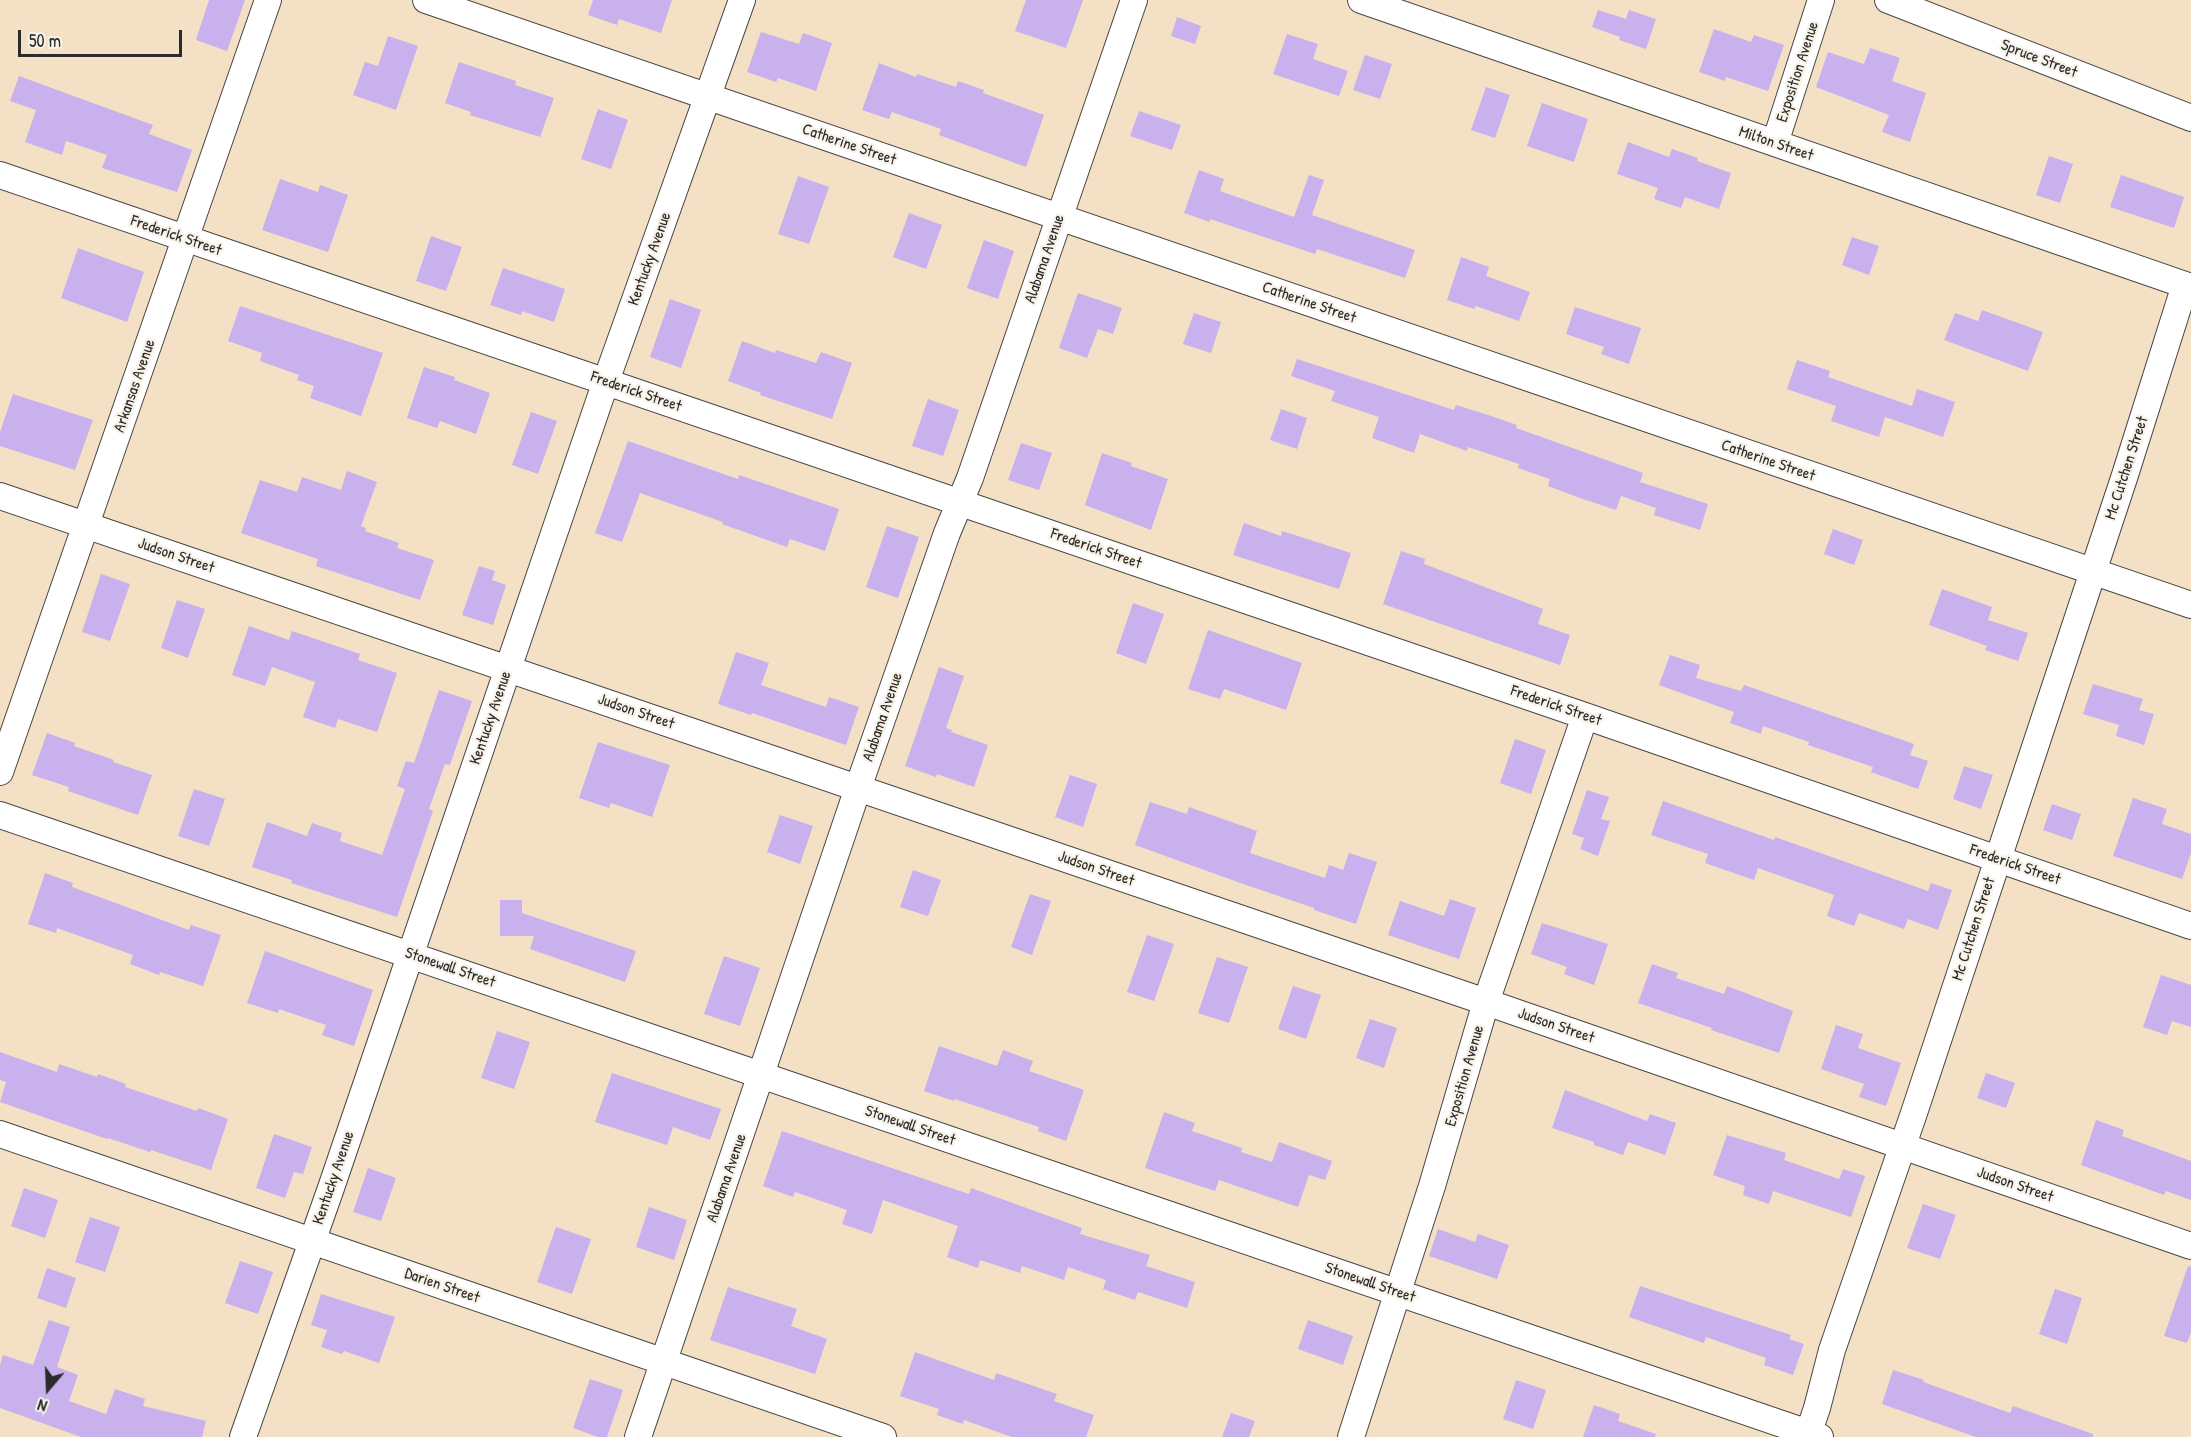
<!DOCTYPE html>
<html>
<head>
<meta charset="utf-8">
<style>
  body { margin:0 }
  #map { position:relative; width:2191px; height:1437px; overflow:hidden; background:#f3e0c5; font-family:"Patrick Hand",sans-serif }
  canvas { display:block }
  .north { position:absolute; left:18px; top:1359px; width:60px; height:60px; -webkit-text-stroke:4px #f7f3e8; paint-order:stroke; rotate:199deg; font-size:16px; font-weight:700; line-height:24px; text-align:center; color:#2b2b2b }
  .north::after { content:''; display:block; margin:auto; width:21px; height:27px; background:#2b2b2b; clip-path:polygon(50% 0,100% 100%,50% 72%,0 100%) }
  .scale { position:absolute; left:18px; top:30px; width:164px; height:27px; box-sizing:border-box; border:3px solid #2b2b2b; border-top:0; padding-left:8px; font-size:18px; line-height:21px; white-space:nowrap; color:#2b2b2b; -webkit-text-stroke:4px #f7f3e8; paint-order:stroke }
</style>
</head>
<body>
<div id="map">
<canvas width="2191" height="1437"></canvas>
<div class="north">N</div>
<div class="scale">50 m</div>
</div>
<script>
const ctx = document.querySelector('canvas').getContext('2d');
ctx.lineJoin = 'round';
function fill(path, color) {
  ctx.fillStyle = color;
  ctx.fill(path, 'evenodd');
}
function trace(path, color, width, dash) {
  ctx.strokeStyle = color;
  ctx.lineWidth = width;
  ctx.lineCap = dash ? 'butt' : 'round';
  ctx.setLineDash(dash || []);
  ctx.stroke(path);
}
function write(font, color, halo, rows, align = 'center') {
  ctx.font = font + ' "Patrick Hand",sans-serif';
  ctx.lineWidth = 4.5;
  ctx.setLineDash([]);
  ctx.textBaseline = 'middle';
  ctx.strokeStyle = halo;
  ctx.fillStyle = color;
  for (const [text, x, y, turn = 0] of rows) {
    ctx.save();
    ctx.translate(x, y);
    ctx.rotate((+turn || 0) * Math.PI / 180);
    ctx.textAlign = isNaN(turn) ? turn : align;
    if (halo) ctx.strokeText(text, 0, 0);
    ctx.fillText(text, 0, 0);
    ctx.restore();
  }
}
const building = new Path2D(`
  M 209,0 L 245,0 L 227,51 L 196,40 Z
  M 593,0 L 672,0 L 661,33 L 619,19 L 617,25 L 588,15 Z
  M 1026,0 L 1083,0 L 1066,48 L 1015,31 Z
  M 1598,10 L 1626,19 L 1629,10 L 1656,19 L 1646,49 L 1619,40 L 1620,37 L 1592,27 Z
  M 1177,17 L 1201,26 L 1195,44 L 1171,36 Z
  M 1714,29 L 1751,42 L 1754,35 L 1784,45 L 1768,91 L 1726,77 L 1725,81 L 1699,72 Z
  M 761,32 L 799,44 L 803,33 L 832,43 L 816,91 L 778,78 L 776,82 L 747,72 Z
  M 1287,34 L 1318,44 L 1313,59 L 1348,71 L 1339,96 L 1273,74 Z
  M 388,36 L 418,46 L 396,110 L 353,95 L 365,62 L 378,66 Z
  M 1870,48 L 1900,58 L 1892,81 L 1926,93 L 1910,142 L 1882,132 L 1889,115 L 1816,87 L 1828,52 L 1864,64 Z
  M 1365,55 L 1392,64 L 1380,99 L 1353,90 Z
  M 459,62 L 516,81 L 515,85 L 554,98 L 540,137 L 470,115 L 471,112 L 445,103 Z
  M 879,63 L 916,77 L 917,74 L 956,87 L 958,81 L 984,90 L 983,93 L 1044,115 L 1026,167 L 939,135 L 941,129 L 892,112 L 889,119 L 862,110 Z
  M 19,76 L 153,125 L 149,134 L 192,150 L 177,192 L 102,168 L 107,155 L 66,141 L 62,155 L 25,142 L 36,110 L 10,101 Z
  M 1486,87 L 1510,95 L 1495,138 L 1471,130 Z
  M 1542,103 L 1588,119 L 1574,162 L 1527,146 Z
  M 598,109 L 628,120 L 611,169 L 581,159 Z
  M 1139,111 L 1181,125 L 1172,150 L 1130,136 Z
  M 1628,142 L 1669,157 L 1672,149 L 1698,158 L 1697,161 L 1731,173 L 1719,209 L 1685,197 L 1681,208 L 1654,199 L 1658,188 L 1617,174 Z
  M 2049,156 L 2073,164 L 2060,203 L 2036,195 Z
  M 1199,170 L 1224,179 L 1220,191 L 1294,217 L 1309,175 L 1324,180 L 1312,215 L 1415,250 L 1405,278 L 1317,249 L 1315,254 L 1210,219 L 1210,222 L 1184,213 Z
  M 2121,175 L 2184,197 L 2174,228 L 2110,207 Z
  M 798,176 L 829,187 L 809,244 L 778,234 Z
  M 280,179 L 318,192 L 320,185 L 348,195 L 328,252 L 262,230 Z
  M 909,213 L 942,225 L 926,269 L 893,257 Z
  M 431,236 L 462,247 L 446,291 L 416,281 Z
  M 1852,237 L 1879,246 L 1869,275 L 1842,265 Z
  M 984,240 L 1014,251 L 998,299 L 967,288 Z
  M 78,248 L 144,272 L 127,322 L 61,298 Z
  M 1461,257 L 1489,267 L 1486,276 L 1530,292 L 1519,321 L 1476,306 L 1474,309 L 1447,300 Z
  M 503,268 L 565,289 L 554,322 L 522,311 L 521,315 L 490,305 Z
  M 1078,293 L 1122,308 L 1113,334 L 1098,329 L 1087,358 L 1059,348 Z
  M 670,299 L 701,310 L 681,368 L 650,357 Z
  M 240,306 L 383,353 L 361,416 L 310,398 L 314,386 L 297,380 L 299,375 L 260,361 L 262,353 L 228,341 Z
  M 1575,307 L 1641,328 L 1629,364 L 1601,354 L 1604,347 L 1566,334 Z
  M 1982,310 L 2043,332 L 2028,371 L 1944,340 L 1955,313 L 1978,321 Z
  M 1194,313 L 1221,322 L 1211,353 L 1183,344 Z
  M 742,341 L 775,353 L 776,350 L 816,363 L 821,352 L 852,363 L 832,419 L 760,395 L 761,393 L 728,381 Z
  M 1297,359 L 1454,410 L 1456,405 L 1491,416 L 1517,425 L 1516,428 L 1643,473 L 1640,482 L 1708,504 L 1700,530 L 1654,515 L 1656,508 L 1621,496 L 1616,510 L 1577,497 L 1548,486 L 1550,479 L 1518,468 L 1519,464 L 1468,447 L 1467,451 L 1420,434 L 1414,453 L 1372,438 L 1379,417 L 1331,401 L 1335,391 L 1291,376 Z
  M 1797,360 L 1830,371 L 1828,377 L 1912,406 L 1917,389 L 1955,402 L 1943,437 L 1885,417 L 1879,437 L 1831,421 L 1836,406 L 1787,389 Z
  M 424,367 L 455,377 L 454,380 L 490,393 L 476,434 L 440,421 L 437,428 L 407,418 Z
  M 13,394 L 93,420 L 75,470 L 0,446 L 0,432 Z
  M 928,399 L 959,410 L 943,456 L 912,446 Z
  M 1281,409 L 1307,418 L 1297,449 L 1270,440 Z
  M 531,412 L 557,421 L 538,474 L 512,465 Z
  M 628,441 L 738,479 L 739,475 L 839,509 L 825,551 L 790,539 L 787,547 L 722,524 L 723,522 L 640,493 L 622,542 L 595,533 Z
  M 1021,443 L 1052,453 L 1039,490 L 1008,480 Z
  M 1102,453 L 1132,463 L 1131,466 L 1168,479 L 1151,530 L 1085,505 Z
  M 347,471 L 377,482 L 361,526 L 366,528 L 365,531 L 399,543 L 397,548 L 434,560 L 420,600 L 316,566 L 318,559 L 241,533 L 260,480 L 297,492 L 302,477 L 341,490 Z
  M 1244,523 L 1281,536 L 1282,531 L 1351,553 L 1339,589 L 1233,555 Z
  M 887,526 L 919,537 L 898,598 L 866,587 Z
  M 1833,529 L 1863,540 L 1854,565 L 1824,554 Z
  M 1401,551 L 1425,559 L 1424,564 L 1543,609 L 1538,624 L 1570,635 L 1560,665 L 1383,604 Z
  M 479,566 L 495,571 L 492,580 L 506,585 L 493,625 L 462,615 Z
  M 101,574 L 130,584 L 110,641 L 82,632 Z
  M 1942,589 L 1992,607 L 1988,620 L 2028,633 L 2018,661 L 1985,650 L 1987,646 L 1929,625 Z
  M 177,600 L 205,609 L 188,658 L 161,648 Z
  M 1133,603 L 1164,614 L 1146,664 L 1116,653 Z
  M 249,626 L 289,640 L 292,631 L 360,654 L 358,660 L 397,673 L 377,732 L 338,719 L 335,728 L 303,717 L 315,682 L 272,667 L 265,686 L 232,675 Z
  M 1208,630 L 1302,663 L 1286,710 L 1224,689 L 1220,699 L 1188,689 Z
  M 736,652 L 769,663 L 761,685 L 826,707 L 829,697 L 859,707 L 846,745 L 752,713 L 751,715 L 718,704 Z
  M 1670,655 L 1700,665 L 1696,678 L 1741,691 L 1744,685 L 1914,744 L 1910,755 L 1928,761 L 1918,789 L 1871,772 L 1873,767 L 1808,745 L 1809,742 L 1763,726 L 1761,734 L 1730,723 L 1734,712 L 1659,685 Z
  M 939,667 L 964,676 L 946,728 L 952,730 L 951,732 L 988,745 L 974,787 L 937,774 L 936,777 L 905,766 Z
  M 2093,684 L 2143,699 L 2139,710 L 2154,714 L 2144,745 L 2116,736 L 2119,725 L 2083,714 Z
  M 439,690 L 472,701 L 450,765 L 445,764 L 429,809 L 433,811 L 397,917 L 291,883 L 292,880 L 252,867 L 267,822 L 307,836 L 312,823 L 342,833 L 340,841 L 382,855 L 405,789 L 397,786 L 406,761 L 414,763 Z
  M 47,733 L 75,743 L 74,746 L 114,760 L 113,762 L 152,775 L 138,815 L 68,791 L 69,787 L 32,775 Z
  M 1515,739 L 1546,750 L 1531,794 L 1500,783 Z
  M 598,742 L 670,765 L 652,817 L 611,803 L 609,808 L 579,798 Z
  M 1964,766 L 1993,775 L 1981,809 L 1953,799 Z
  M 1070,775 L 1097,784 L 1083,827 L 1055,817 Z
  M 194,789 L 225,799 L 209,846 L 178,836 Z
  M 1587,790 L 1609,797 L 1601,819 L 1610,821 L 1598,856 L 1580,849 L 1584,838 L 1572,834 Z
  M 2133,798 L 2167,809 L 2162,824 L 2191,834 L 2191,853 L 2182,879 L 2113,856 Z
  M 1663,801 L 1774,840 L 1775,837 L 1928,891 L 1931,883 L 1952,890 L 1938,930 L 1908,919 L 1904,929 L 1859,913 L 1854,926 L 1827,916 L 1834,895 L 1758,868 L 1754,880 L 1705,863 L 1708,854 L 1651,835 Z
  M 1150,802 L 1187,814 L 1189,807 L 1257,831 L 1250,853 L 1325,878 L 1329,865 L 1343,870 L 1349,853 L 1377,862 L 1356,924 L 1314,910 L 1314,908 L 1246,885 L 1135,845 Z
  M 2052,804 L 2081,814 L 2072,840 L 2043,830 Z
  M 780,815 L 813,826 L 800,864 L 767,852 Z
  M 913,870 L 941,880 L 928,916 L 900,907 Z
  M 45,873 L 73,883 L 72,887 L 189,930 L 191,925 L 221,935 L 203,986 L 160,972 L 159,975 L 130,964 L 133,955 L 57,928 L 56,933 L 28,924 Z
  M 1030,894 L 1051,901 L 1032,955 L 1011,947 Z
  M 1450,899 L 1476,908 L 1459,959 L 1388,935 L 1400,901 L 1444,916 Z
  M 500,900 L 522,900 L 522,913 L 636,951 L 625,982 L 530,949 L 534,936 L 500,936 Z
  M 1542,923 L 1608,944 L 1594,985 L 1564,974 L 1567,967 L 1531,954 Z
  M 1147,935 L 1174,944 L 1154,1001 L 1127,992 Z
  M 265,951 L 373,990 L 354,1046 L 322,1035 L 326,1025 L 279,1009 L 278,1013 L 247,1003 Z
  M 724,956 L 760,968 L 740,1026 L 704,1014 Z
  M 1217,957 L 1248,967 L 1229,1023 L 1198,1013 Z
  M 1652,964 L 1678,973 L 1676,978 L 1724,994 L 1727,986 L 1793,1011 L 1779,1053 L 1711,1030 L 1712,1028 L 1638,1003 Z
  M 2161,975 L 2191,985 L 2191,1027 L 2172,1021 L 2167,1035 L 2143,1027 Z
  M 1293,986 L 1321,995 L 1306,1039 L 1278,1029 Z
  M 1370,1019 L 1397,1028 L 1384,1068 L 1356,1058 Z
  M 1836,1025 L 1863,1034 L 1858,1048 L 1901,1063 L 1886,1106 L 1859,1097 L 1864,1084 L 1821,1069 Z
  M 497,1031 L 530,1042 L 514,1089 L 481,1078 Z
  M 939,1046 L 997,1066 L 1003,1050 L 1033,1061 L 1029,1071 L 1084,1090 L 1066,1141 L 1038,1131 L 1039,1127 L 955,1099 L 954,1101 L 924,1091 Z
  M 0,1052 L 57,1072 L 59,1064 L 97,1077 L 98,1074 L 126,1084 L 125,1087 L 197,1111 L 198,1108 L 228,1119 L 211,1170 L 151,1150 L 150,1152 L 108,1138 L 107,1139 L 0,1102 L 6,1082 L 0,1080 Z
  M 612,1073 L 721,1109 L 710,1140 L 673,1127 L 667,1145 L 595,1122 Z
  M 1986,1073 L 2015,1083 L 2006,1108 L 1977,1098 Z
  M 1565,1090 L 1647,1121 L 1650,1114 L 1676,1123 L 1665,1155 L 1628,1142 L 1623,1155 L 1594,1145 L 1594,1142 L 1552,1128 Z
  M 1164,1112 L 1195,1123 L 1192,1131 L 1242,1148 L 1241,1152 L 1272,1162 L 1279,1142 L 1332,1161 L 1325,1180 L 1309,1175 L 1298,1207 L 1219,1180 L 1215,1191 L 1145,1168 Z
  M 2096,1120 L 2124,1130 L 2122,1136 L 2191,1161 L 2191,1200 L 2166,1191 L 2164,1195 L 2081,1165 Z
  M 782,1131 L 969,1194 L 971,1188 L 1082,1228 L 1080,1234 L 1150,1255 L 1146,1266 L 1195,1282 L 1187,1308 L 1138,1292 L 1135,1300 L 1103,1289 L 1106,1280 L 1068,1267 L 1064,1280 L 1022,1266 L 1020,1273 L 980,1260 L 978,1268 L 947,1257 L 958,1226 L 883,1200 L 872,1234 L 842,1224 L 847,1210 L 795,1192 L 793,1197 L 763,1186 Z
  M 274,1134 L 312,1147 L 303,1174 L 294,1172 L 285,1198 L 256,1188 Z
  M 1727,1135 L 1786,1153 L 1784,1160 L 1839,1179 L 1843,1169 L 1865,1176 L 1851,1217 L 1773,1191 L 1769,1204 L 1743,1195 L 1745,1186 L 1713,1175 Z
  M 368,1168 L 396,1178 L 381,1221 L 353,1212 Z
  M 24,1188 L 58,1200 L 45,1238 L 11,1226 Z
  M 1923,1204 L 1956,1215 L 1940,1259 L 1907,1248 Z
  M 649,1207 L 687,1220 L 674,1260 L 636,1247 Z
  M 90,1217 L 120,1227 L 105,1272 L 75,1262 Z
  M 556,1227 L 591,1239 L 572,1294 L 537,1282 Z
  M 1438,1229 L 1475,1242 L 1478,1234 L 1509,1245 L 1497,1279 L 1429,1256 Z
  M 240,1261 L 273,1272 L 258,1314 L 225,1303 Z
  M 2188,1266 L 2191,1267 L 2191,1332 L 2187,1343 L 2164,1336 Z
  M 47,1268 L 76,1278 L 66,1308 L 37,1298 Z
  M 1640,1286 L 1791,1335 L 1789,1339 L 1804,1344 L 1793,1375 L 1764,1365 L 1766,1358 L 1706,1337 L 1704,1343 L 1629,1317 Z
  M 728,1287 L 797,1309 L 791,1326 L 827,1339 L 815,1374 L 710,1340 Z
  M 2055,1289 L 2082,1298 L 2067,1344 L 2039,1334 Z
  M 321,1294 L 395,1317 L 379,1363 L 344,1351 L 342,1354 L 321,1347 L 327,1330 L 311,1325 Z
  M 49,1320 L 70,1327 L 57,1367 L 78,1375 L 69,1401 L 106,1414 L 115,1389 L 145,1399 L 143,1406 L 206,1421 L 202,1437 L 81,1437 L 0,1408 L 0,1365 L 3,1355 L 33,1365 Z
  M 1308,1320 L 1353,1336 L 1343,1365 L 1298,1349 Z
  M 915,1352 L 994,1380 L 996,1373 L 1057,1394 L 1054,1401 L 1094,1415 L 1086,1437 L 1012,1437 L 964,1420 L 963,1424 L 937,1415 L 939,1409 L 900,1396 Z
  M 1893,1370 L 1924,1380 L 1923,1382 L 2010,1413 L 2013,1406 L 2093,1434 L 2093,1437 L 1976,1437 L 1882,1404 Z
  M 590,1379 L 623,1390 L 607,1437 L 598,1437 L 573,1428 Z
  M 1516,1380 L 1546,1390 L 1533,1429 L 1503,1419 Z
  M 1594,1405 L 1620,1414 L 1618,1421 L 1656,1434 L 1655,1437 L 1583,1437 Z
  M 1231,1413 L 1255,1421 L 1249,1437 L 1222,1437 Z`);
const minor = new Path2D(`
  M 426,0 L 2191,605
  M 1361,0 L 2191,287
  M 1888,0 L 2191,118
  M 1775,143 L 1821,0
  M 0,175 L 1585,716 L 2191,926
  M 0,496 L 1486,1002 L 2191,1246
  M 0,772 L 268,0
  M 0,815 L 1820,1437
  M 0,1134 L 883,1437
  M 243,1437 L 331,1188 L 606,381 L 742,0
  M 638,1437 L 858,788 L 947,533 L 970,478 L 1134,0
  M 1351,1437 L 1432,1186 L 1486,1002 L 1585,716
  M 1807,1437 L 1817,1408 L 1832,1350 L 1914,1113 L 2125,475 L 2185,285`);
const streetNames = [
  ["Spruce Street",2039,59,21],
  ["Exposition Avenue",1798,72,-72],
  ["Milton Street",1776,144,19],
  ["Catherine Street",849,145,19],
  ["Frederick Street",176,236,19],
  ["Kentucky Avenue",650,259,-70],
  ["Alabama Avenue",1045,259,-71],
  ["Catherine Street",1309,303,19],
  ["Arkansas Avenue",135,386,-71],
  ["Frederick Street",636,392,19],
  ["Catherine Street",1768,461,19],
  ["Mc Cutchen Street",2127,468,-72],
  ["Frederick Street",1096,549,19],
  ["Judson Street",176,556,19],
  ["Frederick Street",1556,706,19],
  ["Judson Street",636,712,19],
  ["Alabama Avenue",883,717,-71],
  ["Kentucky Avenue",491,718,-71],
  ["Frederick Street",2015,865,19],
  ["Judson Street",1096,869,19],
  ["Mc Cutchen Street",1974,929,-72],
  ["Stonewall Street",450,968,19],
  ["Judson Street",1556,1026,19],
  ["Exposition Avenue",1465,1076,-74],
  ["Stonewall Street",910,1126,19],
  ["Kentucky Avenue",334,1178,-71],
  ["Alabama Avenue",727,1178,-71],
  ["Judson Street",2015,1185,19],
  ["Stonewall Street",1370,1283,19],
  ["Darien Street",442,1286,19]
];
fill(building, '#c8b1ed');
trace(minor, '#494642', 28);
trace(minor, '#fff', 26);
write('16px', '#2b2b2b', '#f7f3e8', streetNames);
</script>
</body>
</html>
